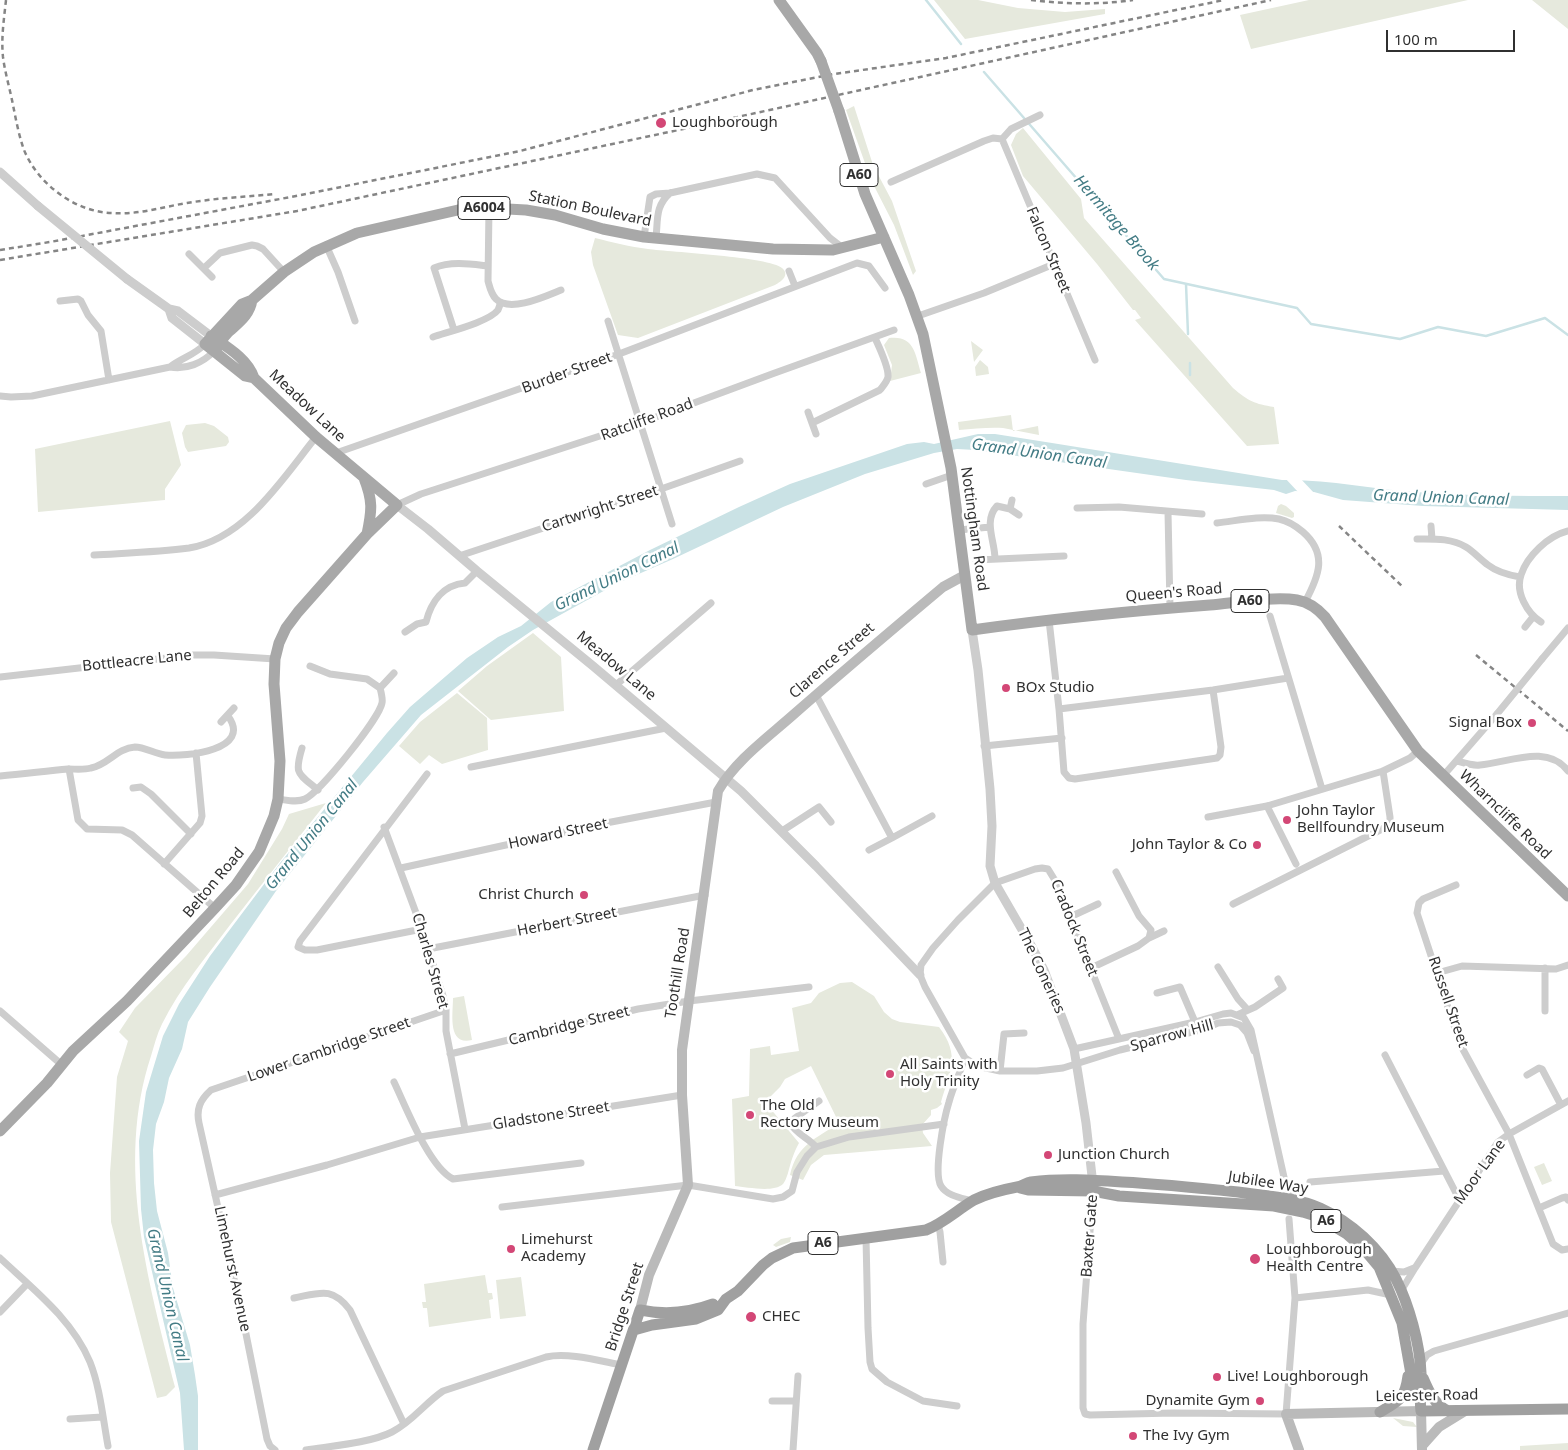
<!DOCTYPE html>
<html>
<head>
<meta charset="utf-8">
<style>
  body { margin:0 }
  #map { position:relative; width:1568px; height:1450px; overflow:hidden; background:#fff; font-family:"Noto Sans",sans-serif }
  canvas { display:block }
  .scale { position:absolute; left:1386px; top:30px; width:129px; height:22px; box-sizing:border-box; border:2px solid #303030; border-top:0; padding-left:6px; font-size:15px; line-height:18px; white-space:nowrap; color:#303030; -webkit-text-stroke:4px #fff; paint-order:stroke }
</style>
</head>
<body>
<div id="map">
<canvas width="1568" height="1450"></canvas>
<div class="scale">100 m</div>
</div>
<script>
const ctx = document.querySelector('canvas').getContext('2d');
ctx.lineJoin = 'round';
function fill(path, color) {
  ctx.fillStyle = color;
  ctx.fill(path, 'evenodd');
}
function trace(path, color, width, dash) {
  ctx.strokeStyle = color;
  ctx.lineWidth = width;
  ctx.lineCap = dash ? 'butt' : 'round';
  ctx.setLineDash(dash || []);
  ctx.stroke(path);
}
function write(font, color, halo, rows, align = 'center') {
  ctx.font = font + ' "Noto Sans",sans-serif';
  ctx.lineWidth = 5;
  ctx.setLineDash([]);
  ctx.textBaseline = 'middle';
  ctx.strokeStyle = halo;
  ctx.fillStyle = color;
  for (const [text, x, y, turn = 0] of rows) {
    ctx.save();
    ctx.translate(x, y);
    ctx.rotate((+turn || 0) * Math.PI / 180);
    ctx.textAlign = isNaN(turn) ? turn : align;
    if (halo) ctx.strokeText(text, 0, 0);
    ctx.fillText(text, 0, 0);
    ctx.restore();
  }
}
const green = new Path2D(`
  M 934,0 L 978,0 L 1018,8 L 1065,12 L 1105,9 L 1105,14 L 965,39 Z
  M 1309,0 L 1468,0 L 1251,49 L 1240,15 Z
  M 1532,0 L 1568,0 L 1568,29 Z
  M 854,106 L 873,165 L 892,201 L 916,271 L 913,275 L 894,225 L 871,180 L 846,110 Z
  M 1023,128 L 1081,199 L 1084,218 L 1233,388 C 1248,401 1255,404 1274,407 L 1279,444 L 1247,446 L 1135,320 L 1141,318 L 1135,310 L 1133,310 L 1097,264 L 1023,176 L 1011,145 L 1016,134 Z
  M 595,238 C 612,242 630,247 648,249 C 670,252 770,257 782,268 C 790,275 782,281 775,285 L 638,338 L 618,335 L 593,265 L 591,252 Z
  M 889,338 C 914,335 915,353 921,373 L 890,381 L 892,365 L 884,345 Z
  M 971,341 L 983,350 L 974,362 Z
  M 980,360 L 988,367 L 989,374 L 976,376 L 975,367 Z
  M 1011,415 L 1013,431 L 1038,426 L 1039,435 C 1027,433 1015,430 1003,428 C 989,427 973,429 959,430 L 958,422 Z
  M 170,421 L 181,465 L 165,489 L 165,500 L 38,512 L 35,449 Z
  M 205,423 L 214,426 L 228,437 L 229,442 L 226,446 L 188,452 L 185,447 L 182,433 L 186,425 Z
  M 1281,504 L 1286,506 L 1294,513 L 1294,517 L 1292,518 L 1276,513 L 1278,506 Z
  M 533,633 L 561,657 L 564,711 L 491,720 L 458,691 L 487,666 Z
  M 457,693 L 487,718 L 488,750 L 442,764 L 429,755 L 420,764 L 399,746 L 420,722 Z
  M 326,803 C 294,843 262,884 230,925 C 206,957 180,988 162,1024 C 157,1034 154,1046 151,1056 C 115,1165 148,1280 175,1387 L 166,1396 L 157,1398 L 111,1222 L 110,1173 L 117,1077 L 128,1041 L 119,1032 L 135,1008 L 186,956 L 248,884 L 282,829 L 289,814 Z
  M 852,982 L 874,996 L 884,1012 L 892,1019 L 900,1022 L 939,1027 C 961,1056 950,1072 941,1102 L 942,1104 L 937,1108 L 931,1110 L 931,1115 L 922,1125 L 923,1133 L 932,1146 L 824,1155 L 811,1165 L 803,1180 L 790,1175 C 797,1144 816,1139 839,1123 L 811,1066 L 785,1079 L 780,1087 L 765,1102 L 799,1143 C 793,1154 791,1162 788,1173 C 787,1176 785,1182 783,1184 C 774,1193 746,1187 735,1186 L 732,1099 L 749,1096 L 750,1049 L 770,1046 L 771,1055 L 799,1051 L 792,1008 L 811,1003 L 819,993 L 840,983 Z
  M 464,996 L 472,1040 C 447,1046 453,1014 453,998 Z
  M 1544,1163 L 1552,1181 L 1542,1185 L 1534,1167 Z
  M 791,1237 L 790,1242 L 776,1247 L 773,1245 L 781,1239 Z
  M 485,1275 L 488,1293 L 492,1293 L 493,1299 L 489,1300 L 491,1318 L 429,1327 L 427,1308 L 423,1308 L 422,1302 L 426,1302 L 424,1284 Z
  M 521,1277 L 526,1316 L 500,1319 L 496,1280 Z
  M 1393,1418 L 1413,1422 L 1417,1427 L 1403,1426 Z
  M 1568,1443 L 1568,1450 L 1520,1450 L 1520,1446 Z`);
const water = new Path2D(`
  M 978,434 L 995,434 L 1052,443 L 1282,480 C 1327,479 1371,489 1415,492 C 1466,496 1517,496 1568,496 L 1568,510 L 1423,506 L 1343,500 L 1314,492 L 1295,491 L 1286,494 L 1274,490 L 1186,480 L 975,450 L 957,449 L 934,453 L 865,474 L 783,507 L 673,559 L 618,583 L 533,630 L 508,647 L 421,715 L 363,782 L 276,891 L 210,987 L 188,1022 L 182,1049 L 169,1078 L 164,1102 L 156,1124 L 153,1150 L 154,1183 L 157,1211 L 168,1253 L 173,1288 L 190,1345 L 195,1375 L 198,1396 L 198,1450 L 184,1450 L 180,1393 L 144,1237 L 141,1209 L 139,1141 L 146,1092 L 163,1036 L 179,1004 L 210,956 L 280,863 L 387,733 L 410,707 L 467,658 L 498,637 L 521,626 L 551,602 L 650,550 L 739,507 L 790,484 L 907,444 L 924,442 L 934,444 Z`);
const pier = new Path2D(`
  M 1284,477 L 1299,477 L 1315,494 L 1299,493 Z`);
const stream = new Path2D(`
  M 926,0 L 961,44
  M 984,72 L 1164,279 L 1297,308 L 1311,324 L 1400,339 L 1438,327 L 1486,336 L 1545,318 L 1568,335
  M 1186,284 L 1188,334
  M 1190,363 L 1190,375`);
const minor = new Path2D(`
  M 1002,139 L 1095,360
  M 891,182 L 984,141 L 993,138 L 1002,139 L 1011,129 L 1040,115
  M 489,208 L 488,281 C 490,288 491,294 496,299 C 510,313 546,296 561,290
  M 644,237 L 650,197 L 656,194 L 670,193 L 757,174 L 775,178 L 830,238 L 843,248
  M 656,238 C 658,220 655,206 670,193
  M 326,245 L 338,272 L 355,321
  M 189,254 L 212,277
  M 204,268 L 220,253 L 252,245 L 257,246 L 263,249 L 284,272
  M 789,271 L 795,286
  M 60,301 L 78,299 L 81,301 L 88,315 L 101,331 L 109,380
  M 918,316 L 984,293 L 1054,264
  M 608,321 L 672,524
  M 454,330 L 434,268 C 451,261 470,264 487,266
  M 433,337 C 447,332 489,322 498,310 C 499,308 500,305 500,303
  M 170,367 C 181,358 195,355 205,344
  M 0,396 L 11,397 L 32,396 L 170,367 C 186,370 203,363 214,351
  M 808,412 L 816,434
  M 812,423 L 880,390 C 883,386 887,382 888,377 C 889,367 879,347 875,338
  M 336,453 L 619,354 L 857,263 L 869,266 L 885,288
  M 926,484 L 952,475
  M 1012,500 L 1010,509 L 1019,515
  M 397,505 L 421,494 L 640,423 L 772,374 L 894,330
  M 1077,508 L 1119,507 L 1202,514
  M 1168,512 L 1170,608
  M 1217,523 C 1236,521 1260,515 1279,519 C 1288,521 1296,526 1303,532 C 1328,554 1319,576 1305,602
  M 1431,526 L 1432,539
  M 959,530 L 990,527
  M 1417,539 C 1434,539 1451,538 1466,547 C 1474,552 1480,559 1488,565 C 1497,572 1508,575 1520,577
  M 94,555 C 126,553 158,552 189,548 C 245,539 283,478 316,437
  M 459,556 L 661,489 L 740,461
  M 995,559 C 995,541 983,521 997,506 L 1010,509
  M 976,560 L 1064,556
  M 1270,616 L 1322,789
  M 1049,620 L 1059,709 L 1064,772 L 1069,778 L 1075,779 L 1217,758 L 1220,755 L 1221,747 L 1213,690
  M 1541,622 C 1527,613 1515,592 1521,575 C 1527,556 1548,536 1568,531
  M 1525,627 L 1533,617
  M 405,632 L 417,624 L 426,622 C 431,602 443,585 465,583 L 477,571
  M 1542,659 L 1568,628
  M 0,677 L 193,655 L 214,655 L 275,659
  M 616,685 L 711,603
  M 380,688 L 394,673
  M 816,695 L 892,838 L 869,850
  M 1059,709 L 1213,690 L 1288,678
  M 221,722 L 234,708
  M 984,746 L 1062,738
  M 302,748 C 294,775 298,773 318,790
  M 1457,761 C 1464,763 1472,766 1480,765 C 1508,763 1547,743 1568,771
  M 471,767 L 666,728
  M 69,769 L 78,820 L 87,829 L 122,830 L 132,835 L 215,908
  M 0,776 C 23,774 46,771 68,769 C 76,769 84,770 91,768 C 108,765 117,748 135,747 C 145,747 155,754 165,755 C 186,757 253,750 228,716
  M 1443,776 L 1497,714
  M 133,788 L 141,787 L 151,794 L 191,834
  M 278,799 C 287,800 297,803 305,799 C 320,792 379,719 382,703 C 383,699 381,692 380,688 L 367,679 L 330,674 L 310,666
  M 1267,806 L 1296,864
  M 1208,817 L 1267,806 L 1383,771 L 1410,758 L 1418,751
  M 384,827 L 422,929 L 443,996 L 446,1010 L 446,1031 L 465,1129
  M 782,831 L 819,807 L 831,822
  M 892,838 L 932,816
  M 164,864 L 200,823 L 202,816 L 196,753
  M 401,868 L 606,823 L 716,802
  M 1456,885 L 1423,899 L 1419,903 L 1417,913 L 1460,1044 L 1509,1134 L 1553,1244 L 1562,1250 L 1568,1249
  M 1233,904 L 1386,827 L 1390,823 L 1390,817 L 1383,771
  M 1070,917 L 1098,904
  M 422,929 L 317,950 L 305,950 L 298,947 L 300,941 L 427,774
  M 1149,938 L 1164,931
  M 428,949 L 705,895
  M 1218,967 L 1238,999 L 1247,1009
  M 1091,968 L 1138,946 L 1149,938 L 1151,930 L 1139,916 L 1116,872
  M 1437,973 L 1462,966 L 1556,969 L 1568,965
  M 1157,993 L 1180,987 L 1195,1022
  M 0,1011 L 62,1065
  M 1545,1011 L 1545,968
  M 1237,1015 L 1255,1007 L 1283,988 L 1278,979
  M 1119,1039 L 1056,882 L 1048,869 L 1042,868 L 1035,869 L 995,883 L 958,920 L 933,948 L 921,965 L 920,975 L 925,987 L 965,1058 L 977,1066 L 1000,1071 L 1037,1071 L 1063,1068 L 1120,1050 L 1204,1029 L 1218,1023 L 1231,1022 L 1240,1025 L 1247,1033 L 1254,1051
  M 1074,1049 L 1195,1022 L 1223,1014 L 1231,1013 L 1244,1018 L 1251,1030 L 1286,1186 L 1295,1199
  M 450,1054 L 638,1009 L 689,1001 L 809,987
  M 1385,1055 L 1459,1199
  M 965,1058 C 960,1073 953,1087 949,1102 C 944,1118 933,1173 941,1186 C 947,1196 962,1198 972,1201
  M 1000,1071 L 1004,1034 L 1024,1033
  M 1527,1075 L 1539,1068 L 1542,1069 L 1561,1105
  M 394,1082 C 406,1107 429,1167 453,1179 L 581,1163
  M 816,1147 C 809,1138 796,1134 791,1124 L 795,1118 L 819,1101
  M 1310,1182 L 1444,1171
  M 1093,1191 L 1083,1324 L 1083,1408 L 1085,1414 L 1090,1415 L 1173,1413 L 1286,1414 L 1295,1298 L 1289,1219
  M 215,1195 L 327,1165 L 420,1137 L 682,1095
  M 502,1207 L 688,1185 L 773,1199 L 783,1197 L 792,1191 L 797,1172 L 807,1156 L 816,1147 L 849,1137 L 944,1124
  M 1539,1208 L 1562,1198 L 1566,1197 L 1568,1200
  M 938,1225 L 940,1232 L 943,1262
  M 866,1238 L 868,1328 L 870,1362 L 872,1369 L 887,1382 L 923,1401 L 957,1406
  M 0,1258 C 33,1289 72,1319 90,1362 C 100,1387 103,1419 108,1446
  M 1391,1271 L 1404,1272 L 1414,1268
  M 1401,1291 L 1415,1268 L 1498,1142 L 1509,1134 L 1568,1101
  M 294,1298 C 320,1293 332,1286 350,1310 L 404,1424
  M 1295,1298 L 1368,1290 L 1391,1295
  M 0,1312 L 27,1284
  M 1420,1365 L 1427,1355 L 1434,1351 L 1568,1313
  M 772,1401 L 795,1401
  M 70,1419 L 102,1417
  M 275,1450 L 270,1446 L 267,1439 L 243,1319 L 199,1123 C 196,1109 200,1100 211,1090 L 446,1010
  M 306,1450 C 331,1446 370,1443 392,1432 C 412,1422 425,1403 443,1391 L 546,1357 C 568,1352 600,1361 622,1365
  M 793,1450 L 798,1376`);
const tertiary = new Path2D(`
  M 0,172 L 38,206
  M 127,279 L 169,309 L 178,311 L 211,336
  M 169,309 L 172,318 L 205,344
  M 397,505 L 428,529 L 477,571 L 593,666 L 741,791 L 816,866 L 920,975
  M 972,630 L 978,670 L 990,789 L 992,826 L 990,866 L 995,883 L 1032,947 L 1044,970 L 1074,1049 L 1086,1123 L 1093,1185`);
const secondary = new Path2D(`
  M 640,1310 L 649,1275 L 688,1185 L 682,1095 L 682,1050 L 718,791 C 735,761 767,738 793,715 C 842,672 893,629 943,587 L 965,575
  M 1422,1446 L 1439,1427 L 1465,1411
  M 1299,1450 L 1286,1414 L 1421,1411 L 1422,1450`);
const primary = new Path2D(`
  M 779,0 L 817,53 L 821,61
  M 839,111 L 865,194 L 909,295 L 923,334 L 951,468 L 972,630 C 1051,619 1130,611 1210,605 C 1234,603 1274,596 1297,600 C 1308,602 1317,608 1325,617 L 1418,751 L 1568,896
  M 217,348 C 221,341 226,333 232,329 C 242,320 250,313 252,300
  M 254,378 L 245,376 L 205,344 L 242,304 L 252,300 L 284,272 L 314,252 L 357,233 L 458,210 L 489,208 L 526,210 L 555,215 L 603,229 L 644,237 L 773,249 L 833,250 L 884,237
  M 364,478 C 373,501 372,510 367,534
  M 0,1131 L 47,1083 L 73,1051 L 127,1001 L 215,908 L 236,885 L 259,852 L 274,816 L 278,799 L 280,761 L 274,684 L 275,659 L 279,643 L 286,628 L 298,612 L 367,534 L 397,505 L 316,437 L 254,378 C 248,359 227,347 211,336`);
const trunk = new Path2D(`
  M 1020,1188 L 1028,1190 L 1093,1191 L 1119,1196 L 1274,1206 L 1303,1212 L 1319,1217 L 1347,1234 L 1363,1248 L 1379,1267 L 1402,1323 L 1414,1391 L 1418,1396
  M 634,1330 L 652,1325 L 696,1319 L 718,1310 L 726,1299 L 738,1291 L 763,1265 L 772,1258 L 793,1248 L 926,1230 C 944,1223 957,1210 974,1200 C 988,1193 1001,1190 1017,1187 C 1022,1186 1026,1183 1031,1182 C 1061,1178 1092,1180 1122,1182 C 1161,1184 1200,1188 1238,1192 C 1266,1196 1294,1197 1320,1208 C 1351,1222 1380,1248 1396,1279 C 1409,1305 1420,1344 1421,1373 C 1422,1386 1419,1398 1421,1411 L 1568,1409
  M 1423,1378 C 1429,1392 1434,1404 1448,1411
  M 1380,1412 C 1399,1401 1405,1399 1408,1376
  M 593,1450 L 640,1310 C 665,1315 689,1313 713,1304`);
const rail = new Path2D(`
  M 6,0 C 4,19 1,38 3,57 C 5,73 10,89 13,105 C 16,120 19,136 24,150 C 38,184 75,212 112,213 C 138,215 162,207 187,203 C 216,198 245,197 274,194
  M 1031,0 C 1065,4 1099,5 1133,0
  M 0,250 L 50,242 L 296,196 L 520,151 L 753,90 L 834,74 L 946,58 L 1224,0
  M 0,260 L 297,211 L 683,129 L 1271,0
  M 1339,526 L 1404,588
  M 1476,655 L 1568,731`);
const minorBridge = new Path2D(`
  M 1497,714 L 1542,659`);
const tertiaryBridge = new Path2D(`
  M 38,206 L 127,279`);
const primaryBridge = new Path2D(`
  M 821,61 L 839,111`);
const markers = [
  [661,123,6,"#d34776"],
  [1006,688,5,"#d34776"],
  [1532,723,5,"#d34776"],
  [1287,820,5,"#d34776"],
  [1257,845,5,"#d34776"],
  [584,895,5,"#d34776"],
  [890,1074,5,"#d34776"],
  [750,1115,5,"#d34776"],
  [1048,1155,5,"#d34776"],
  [511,1249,5,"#d34776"],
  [1255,1259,6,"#d34776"],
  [751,1317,6,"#d34776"],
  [1217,1377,5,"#d34776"],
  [1260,1401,5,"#d34776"],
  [1133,1436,5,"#d34776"]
];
const shields = [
  [859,175,38],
  [484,208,52],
  [1250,601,38],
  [1326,1221,30],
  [823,1243,30]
];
const shieldNames = [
  ["A60",859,175],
  ["A6004",484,208],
  ["A60",1250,601],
  ["A6",1326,1221],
  ["A6",823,1243]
];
const poiNames = [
  ["Loughborough",672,123],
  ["BOx Studio",1016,688],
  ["Signal Box",1522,723,"right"],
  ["John Taylor",1297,811],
  ["Bellfoundry Museum",1297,828],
  ["John Taylor & Co",1247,845,"right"],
  ["Christ Church",574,895,"right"],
  ["All Saints with",900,1065],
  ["Holy Trinity",900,1082],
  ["The Old",760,1106],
  ["Rectory Museum",760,1123],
  ["Junction Church",1058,1155],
  ["Limehurst",521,1240],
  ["Academy",521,1257],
  ["Loughborough",1266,1250],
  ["Health Centre",1266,1267],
  ["CHEC",762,1317],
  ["Live! Loughborough",1227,1377],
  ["Dynamite Gym",1250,1401,"right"],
  ["The Ivy Gym",1143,1436]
];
const streetNames = [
  ["Station Boulevard",590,209,12],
  ["Falcon Street",1048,250,67],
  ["Burder Street",567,373,-20],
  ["Meadow Lane",307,406,43],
  ["Ratcliffe Road",647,420,-20],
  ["Cartwright Street",600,509,-18],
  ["Nottingham Road",974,529,82],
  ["Queen's Road",1174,593,-5],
  ["Bottleacre Lane",137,661,-6],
  ["Clarence Street",832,661,-41],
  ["Meadow Lane",616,666,40],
  ["Wharncliffe Road",1505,815,44],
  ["Howard Street",558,834,-12],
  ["Belton Road",214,883,-50],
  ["Herbert Street",567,922,-11],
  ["Cradock Street",1074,928,68],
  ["Charles Street",430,961,74],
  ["The Coneries",1041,971,65],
  ["Toothill Road",678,973,-81],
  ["Russell Street",1448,1002,71],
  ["Cambridge Street",569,1026,-14],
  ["Sparrow Hill",1172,1036,-15],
  ["Lower Cambridge Street",329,1050,-19],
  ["Gladstone Street",551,1116,-9],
  ["Moor Lane",1480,1172,-54],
  ["Jubilee Way",1268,1183,9],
  ["Baxter Gate",1090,1236,-86],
  ["Limehurst Avenue",232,1269,78],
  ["Bridge Street",625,1307,-72],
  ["Leicester Road",1427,1396,-1]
];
const waterNames = [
  ["Hermitage Brook",1116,223,49],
  ["Grand Union Canal",1039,454,8],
  ["Grand Union Canal",1441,498,2],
  ["Grand Union Canal",617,577,-26],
  ["Grand Union Canal",312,835,-51],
  ["Grand Union Canal",167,1295,77]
];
fill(green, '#e6e9dd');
fill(water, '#cae2e5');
fill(pier, '#fff');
trace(stream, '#cae2e5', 2.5);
trace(minor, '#cdcdcd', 7);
trace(tertiary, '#cdcdcd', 9);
trace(secondary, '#bababa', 10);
trace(primary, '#a8a8a8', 11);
trace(trunk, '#a0a0a0', 11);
trace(rail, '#858585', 2.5, [5, 4]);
trace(minorBridge, '#cdcdcd', 7);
trace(tertiaryBridge, '#cdcdcd', 9);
trace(primaryBridge, '#a8a8a8', 11);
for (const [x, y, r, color] of markers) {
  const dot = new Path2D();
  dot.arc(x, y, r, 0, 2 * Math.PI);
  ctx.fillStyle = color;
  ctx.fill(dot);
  trace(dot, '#fff', 2);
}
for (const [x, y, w] of shields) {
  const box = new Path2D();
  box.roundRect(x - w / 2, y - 11.5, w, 23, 4);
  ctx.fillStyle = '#fff';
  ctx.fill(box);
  trace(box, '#303030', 1);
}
write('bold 14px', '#303030', null, shieldNames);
write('15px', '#303030', '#fff', poiNames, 'left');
write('15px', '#303030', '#fff', streetNames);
write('italic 16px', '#437c85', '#fff', waterNames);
</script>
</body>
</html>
